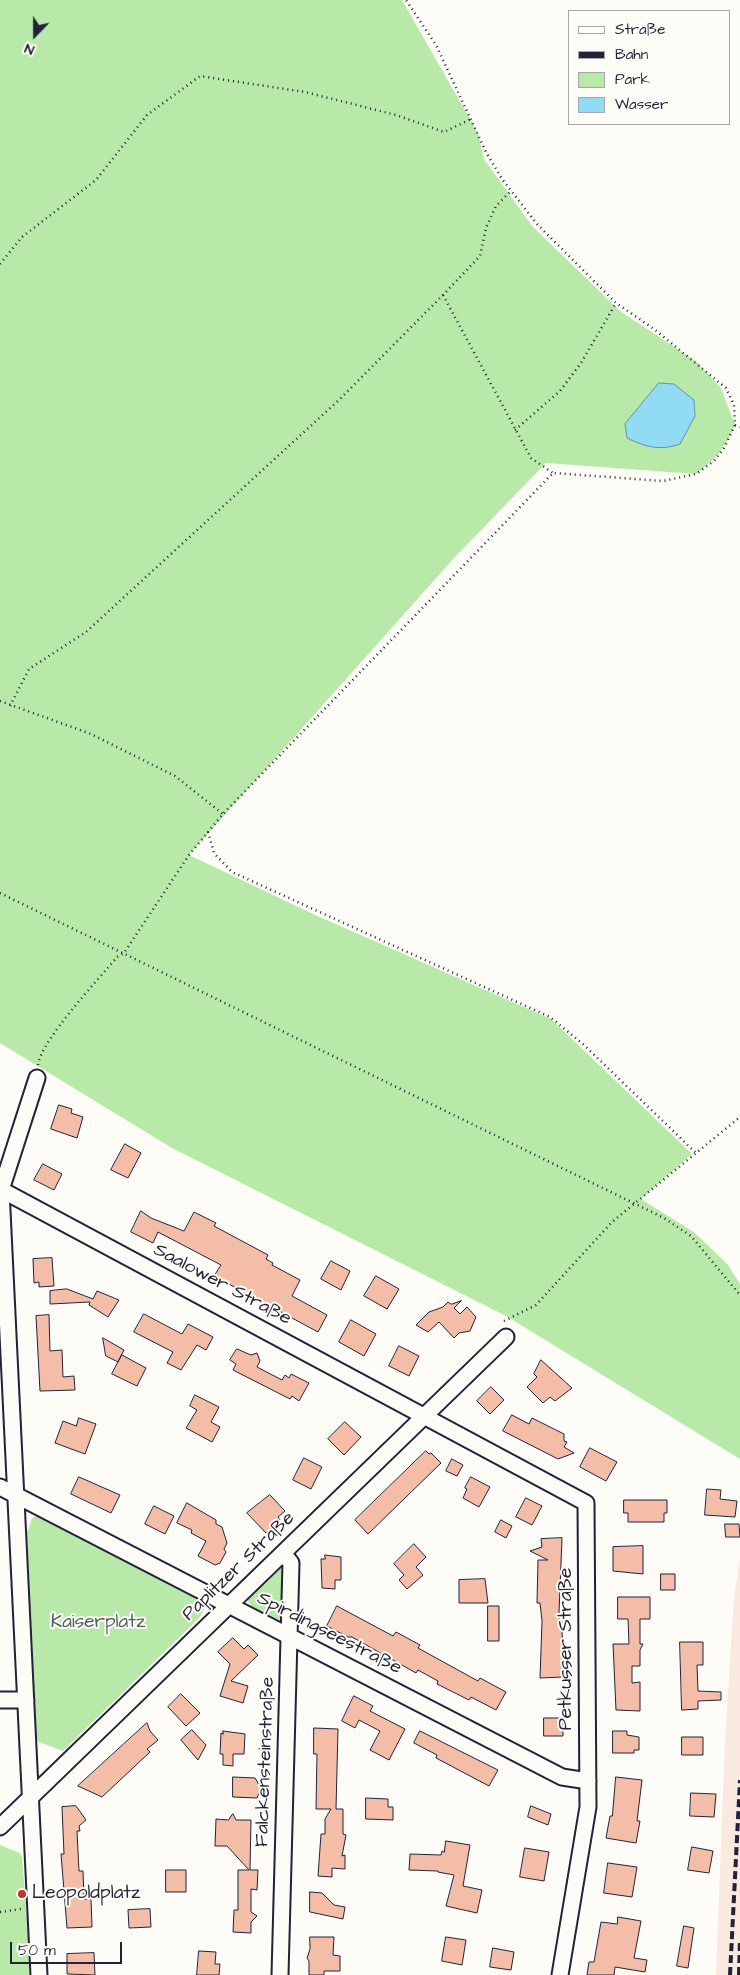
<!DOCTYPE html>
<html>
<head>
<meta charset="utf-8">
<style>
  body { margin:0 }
  #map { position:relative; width:740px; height:1975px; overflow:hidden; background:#fdfcf7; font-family:"Architects Daughter",sans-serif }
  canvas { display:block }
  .legend { position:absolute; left:568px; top:10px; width:162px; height:115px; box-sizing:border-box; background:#fdfcf7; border:1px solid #a5a5ac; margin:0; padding:6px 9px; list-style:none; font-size:15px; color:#22223b }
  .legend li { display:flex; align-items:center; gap:10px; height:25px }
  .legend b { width:25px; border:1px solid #a5a5ac }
  .north { position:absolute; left:10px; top:10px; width:50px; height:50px; -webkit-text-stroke:4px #fdfcf7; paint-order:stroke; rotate:202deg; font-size:14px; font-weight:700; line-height:20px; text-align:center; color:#22223b }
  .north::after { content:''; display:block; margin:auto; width:18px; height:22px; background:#22223b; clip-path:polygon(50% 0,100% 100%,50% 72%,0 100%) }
  .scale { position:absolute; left:10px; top:1942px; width:112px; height:22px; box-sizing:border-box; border:2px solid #22223b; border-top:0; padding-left:6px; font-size:15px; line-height:18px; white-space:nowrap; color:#22223b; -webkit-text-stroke:4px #fdfcf7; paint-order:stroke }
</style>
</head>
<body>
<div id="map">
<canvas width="740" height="1975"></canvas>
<ul class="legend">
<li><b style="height:6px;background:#fdfcf7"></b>Straße</li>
<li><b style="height:6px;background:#22223b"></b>Bahn</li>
<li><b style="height:14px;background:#b8e9a9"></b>Park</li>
<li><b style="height:14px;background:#92dbf4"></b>Wasser</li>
</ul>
<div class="north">N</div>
<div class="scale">50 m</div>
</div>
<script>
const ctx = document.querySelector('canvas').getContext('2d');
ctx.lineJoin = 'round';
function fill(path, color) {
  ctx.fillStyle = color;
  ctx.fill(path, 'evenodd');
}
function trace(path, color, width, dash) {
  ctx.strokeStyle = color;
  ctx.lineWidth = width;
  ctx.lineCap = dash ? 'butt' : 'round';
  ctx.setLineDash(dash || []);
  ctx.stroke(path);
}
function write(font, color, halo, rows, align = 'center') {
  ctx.font = font + ' "Architects Daughter",sans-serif';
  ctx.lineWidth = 4;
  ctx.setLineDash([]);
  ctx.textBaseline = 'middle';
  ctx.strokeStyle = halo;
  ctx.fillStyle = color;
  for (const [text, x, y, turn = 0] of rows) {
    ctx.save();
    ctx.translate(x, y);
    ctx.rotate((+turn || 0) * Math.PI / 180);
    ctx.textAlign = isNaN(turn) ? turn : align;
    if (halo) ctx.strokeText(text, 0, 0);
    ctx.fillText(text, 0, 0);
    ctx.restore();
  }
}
const built = new Path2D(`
  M 740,1557 L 740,1975 L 716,1975 L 725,1741 L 734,1599 Z`);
const green = new Path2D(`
  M 0,0 L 402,0 L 478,133 L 484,159 L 532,226 L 620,311 L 697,362 L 721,388 L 735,425 C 726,447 715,460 696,474 L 546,463 L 455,557 L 189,855 L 313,914 L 551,1019 L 692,1154 L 641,1199 L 695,1233 L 728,1265 L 740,1284 L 740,1459 L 506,1316 L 172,1148 L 0,1043 Z
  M 37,1516 L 197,1596 C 204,1604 206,1608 200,1617 L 63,1751 L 39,1742 L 35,1737 L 27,1533 L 32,1518 Z
  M 280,1568 L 285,1570 L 282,1618 L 280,1620 L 252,1607 L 247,1600 Z
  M 0,1845 L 20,1853 L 22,1857 L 32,1975 L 0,1975 Z`);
const water = new Path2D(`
  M 659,383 L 674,384 L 694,400 L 695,416 L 680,444 C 661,451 645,447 627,438 L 625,424 Z`);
const building = new Path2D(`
  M 59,1105 L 72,1109 L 71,1113 L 83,1117 L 77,1138 L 51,1129 Z
  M 125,1144 L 141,1153 L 128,1178 L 111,1170 Z
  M 43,1164 L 62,1174 L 54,1190 L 34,1180 Z
  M 141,1211 L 151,1218 L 184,1231 L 194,1212 L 216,1223 L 214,1226 L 268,1255 L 266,1259 L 273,1263 L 272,1265 L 300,1280 L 292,1296 L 327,1315 L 318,1332 L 214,1276 L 221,1265 L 158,1232 L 153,1243 L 131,1232 Z
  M 52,1258 L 54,1286 L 39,1287 L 39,1282 L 34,1283 L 33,1259 Z
  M 331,1261 L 350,1271 L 341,1290 L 321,1279 Z
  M 376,1276 L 399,1289 L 387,1309 L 364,1296 Z
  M 67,1289 L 93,1299 L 97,1291 L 119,1300 L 108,1317 L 89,1305 L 90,1302 L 50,1304 L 50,1291 Z
  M 461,1301 L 454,1308 L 460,1314 L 467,1307 L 476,1317 L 470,1331 L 459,1333 L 454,1338 L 439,1322 L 428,1332 L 416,1325 L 429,1312 L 443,1307 L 448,1302 L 451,1304 Z
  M 144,1314 L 182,1334 L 188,1324 L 213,1337 L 206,1350 L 197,1345 L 181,1370 L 167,1363 L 173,1352 L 134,1332 Z
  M 49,1315 L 50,1351 L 62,1350 L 63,1377 L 74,1376 L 75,1390 L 40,1391 L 36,1316 Z
  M 351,1320 L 376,1334 L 364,1356 L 339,1342 Z
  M 103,1338 L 124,1350 L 118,1362 L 106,1356 Z
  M 399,1346 L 419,1356 L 409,1376 L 389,1366 Z
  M 237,1349 L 251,1355 L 257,1353 L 260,1361 L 257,1367 L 282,1380 L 285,1375 L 289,1378 L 291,1374 L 309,1383 L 299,1401 L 292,1396 L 290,1399 L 233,1370 L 236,1364 L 230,1360 Z
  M 122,1355 L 146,1368 L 137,1386 L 112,1374 Z
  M 541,1360 L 572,1388 L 555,1401 L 550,1397 L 543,1403 L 527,1387 L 537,1377 L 534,1374 Z
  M 491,1387 L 504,1400 L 490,1414 L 477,1401 Z
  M 195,1395 L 219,1407 L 211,1422 L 220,1427 L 212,1442 L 186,1428 L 197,1410 L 190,1406 Z
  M 512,1415 L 529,1424 L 532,1418 L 564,1434 L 564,1441 L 567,1442 L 564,1447 L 574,1453 L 558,1459 L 503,1431 Z
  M 79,1418 L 96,1424 L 85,1454 L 55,1443 L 63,1421 L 76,1426 Z
  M 345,1422 L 361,1437 L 344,1455 L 328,1439 Z
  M 590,1448 L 617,1462 L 606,1481 L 580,1467 Z
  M 426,1451 L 429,1454 L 431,1453 L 441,1463 L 368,1534 L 355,1520 Z
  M 304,1458 L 322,1467 L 311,1489 L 293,1480 Z
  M 452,1459 L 463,1465 L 457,1476 L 446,1471 Z
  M 79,1477 L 120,1495 L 111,1513 L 71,1494 Z
  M 471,1477 L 490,1487 L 479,1507 L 463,1498 L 467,1489 L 465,1488 Z
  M 707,1489 L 721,1490 L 720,1499 L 737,1501 L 735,1517 L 705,1515 Z
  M 270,1495 L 285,1511 L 278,1517 L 280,1520 L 266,1533 L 247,1513 Z
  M 526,1498 L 542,1506 L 532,1525 L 516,1517 Z
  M 624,1500 L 667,1500 L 667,1513 L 664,1513 L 664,1522 L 628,1522 L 628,1513 L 624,1513 Z
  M 187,1503 L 216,1520 L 216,1524 L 222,1527 L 227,1543 L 224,1549 L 226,1552 L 220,1563 L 215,1565 L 198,1556 L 206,1541 L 191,1533 L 192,1530 L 177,1523 Z
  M 154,1506 L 174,1516 L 165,1534 L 145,1524 Z
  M 501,1520 L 512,1526 L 506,1538 L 495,1532 Z
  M 725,1524 L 739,1524 L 740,1537 L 726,1537 Z
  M 562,1538 L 559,1613 L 560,1621 L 562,1621 L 563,1677 L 540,1678 L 542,1621 L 540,1603 L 537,1603 L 538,1560 L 548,1560 L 530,1551 L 542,1547 L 541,1539 Z
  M 414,1544 L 426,1557 L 416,1567 L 423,1575 L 407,1589 L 399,1580 L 404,1575 L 394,1564 Z
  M 643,1546 L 643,1574 L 613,1571 L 613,1547 Z
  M 325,1555 L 341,1557 L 341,1580 L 335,1580 L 335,1589 L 322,1588 L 321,1559 L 325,1559 Z
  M 661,1574 L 675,1574 L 675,1590 L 661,1590 Z
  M 485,1579 L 488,1603 L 459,1603 L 459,1580 Z
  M 618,1597 L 650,1597 L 650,1619 L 640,1619 L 640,1644 L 643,1644 L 640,1650 L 640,1666 L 632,1666 L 632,1683 L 640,1682 L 640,1711 L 616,1710 L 613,1644 L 629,1644 L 628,1619 L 618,1619 Z
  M 337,1606 L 393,1636 L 396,1632 L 420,1645 L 418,1648 L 478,1681 L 480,1678 L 506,1692 L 496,1710 L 471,1697 L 469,1700 L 437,1684 L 438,1681 L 418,1670 L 416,1673 L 352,1637 L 348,1637 L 327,1626 Z
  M 488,1606 L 499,1606 L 499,1641 L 488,1641 Z
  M 233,1638 L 244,1649 L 248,1645 L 258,1655 L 231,1681 L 248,1686 L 243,1703 L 220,1696 L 230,1664 L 218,1652 Z
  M 680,1642 L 703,1642 L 703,1665 L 697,1665 L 698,1691 L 721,1692 L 721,1700 L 698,1701 L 698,1709 L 682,1710 Z
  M 181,1694 L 200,1713 L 186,1726 L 168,1707 Z
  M 354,1696 L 373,1706 L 370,1711 L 405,1729 L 389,1760 L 370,1750 L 380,1731 L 359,1720 L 355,1728 L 342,1721 Z
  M 544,1718 L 563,1718 L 563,1736 L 544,1736 Z
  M 147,1723 L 150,1731 L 158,1740 L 147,1749 L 150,1752 L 102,1797 L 78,1786 Z
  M 314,1728 L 338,1729 L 336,1809 L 343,1809 L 343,1834 L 346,1835 L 342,1856 L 345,1855 L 345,1869 L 332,1868 L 332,1877 L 318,1876 L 321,1834 L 325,1834 L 325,1819 L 331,1809 L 316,1809 L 317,1754 L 314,1754 Z
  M 192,1730 L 206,1745 L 198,1760 L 181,1740 Z
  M 223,1731 L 245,1734 L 244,1754 L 233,1754 L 233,1766 L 223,1765 L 223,1754 L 220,1754 L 221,1733 L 223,1734 Z
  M 420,1731 L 498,1770 L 489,1786 L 436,1758 L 437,1755 L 414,1743 Z
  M 613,1731 L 627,1731 L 627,1735 L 639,1737 L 639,1750 L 634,1750 L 634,1753 L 613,1753 Z
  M 682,1737 L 703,1737 L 703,1755 L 682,1755 Z
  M 233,1777 L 255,1778 L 261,1788 L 257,1798 L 233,1797 Z
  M 616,1777 L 642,1780 L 637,1821 L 640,1821 L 636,1843 L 606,1838 L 610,1816 L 612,1816 Z
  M 691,1793 L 716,1794 L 714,1817 L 690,1816 Z
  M 366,1798 L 388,1799 L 388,1807 L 393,1807 L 393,1820 L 366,1819 Z
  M 76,1806 L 86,1820 L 79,1826 L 80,1831 L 77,1831 L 79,1871 L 83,1871 L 84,1899 L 91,1899 L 92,1927 L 67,1928 L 61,1854 L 64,1854 L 62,1807 Z
  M 531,1806 L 551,1814 L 548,1825 L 528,1817 Z
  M 233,1814 L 236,1820 L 251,1820 L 250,1870 L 258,1870 L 257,1890 L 251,1889 L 251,1912 L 257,1916 L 251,1922 L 251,1933 L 233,1932 L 234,1910 L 238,1910 L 238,1870 L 249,1870 L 227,1846 L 215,1846 L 216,1819 L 228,1820 Z
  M 446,1841 L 470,1845 L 463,1886 L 482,1890 L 477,1913 L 446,1906 L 454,1875 L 438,1872 L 438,1871 L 409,1870 L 410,1854 L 441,1855 L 442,1851 L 444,1852 Z
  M 692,1847 L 713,1851 L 709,1873 L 688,1870 Z
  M 525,1848 L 549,1852 L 544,1881 L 520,1877 Z
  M 608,1863 L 637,1867 L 632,1897 L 604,1893 Z
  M 166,1870 L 186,1870 L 186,1892 L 166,1892 Z
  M 310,1892 L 322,1893 L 334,1905 L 345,1907 L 343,1919 L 310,1912 Z
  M 150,1909 L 151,1927 L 129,1928 L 128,1910 Z
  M 618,1917 L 641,1921 L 634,1958 L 647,1960 L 645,1972 L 615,1967 L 614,1975 L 587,1975 L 589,1962 L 594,1962 L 601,1922 L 617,1924 Z
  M 684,1926 L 694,1928 L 688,1968 L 677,1966 Z
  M 310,1937 L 334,1937 L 333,1955 L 340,1956 L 340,1971 L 324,1971 L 324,1975 L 309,1975 L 309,1961 L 307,1958 L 310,1949 Z
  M 446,1937 L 466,1940 L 462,1965 L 442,1961 Z
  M 493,1948 L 514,1952 L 511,1970 L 490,1967 Z
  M 199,1951 L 216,1952 L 215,1964 L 220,1964 L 219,1975 L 197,1975 Z
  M 94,1953 L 95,1975 L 67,1974 L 67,1954 Z`);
const path = new Path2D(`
  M 0,264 L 22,237 L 96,180 L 147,115 L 200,76 L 305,92 L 396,115 L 444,132 L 471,119
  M 443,295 L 531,458 L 553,473
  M 735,425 L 740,427
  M 515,430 L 560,391 L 581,363 L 616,303
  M 0,701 L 91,734 L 175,776 L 223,814
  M 10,706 L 29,669 L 86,632 L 340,399 L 443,295 L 480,256 L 486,228 L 496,206 L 511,191
  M 208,832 L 214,853 L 232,872 L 550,1017 L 584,1045 L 696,1153
  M 0,893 L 664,1218 L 691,1236 L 740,1295
  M 38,1065 C 41,1040 99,979 117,957 L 124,953 L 189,855 L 223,814 L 553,473 L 663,481 L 696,474 L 714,461 L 724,448 L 735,425 L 734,405 L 726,388 L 654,329 L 616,303 L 537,224 L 502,179 L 486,152 L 436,45 L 406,0
  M 504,1321 L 536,1305 L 612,1222 L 740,1117
  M 0,1912 L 21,1909`);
const minor = new Path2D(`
  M 37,1078 L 1,1190 L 39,1975
  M 0,1189 L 586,1503 L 588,1807 L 560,1975
  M 0,1487 L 562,1777 L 588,1781
  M 0,1700 L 26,1700
  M 0,1827 L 506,1337
  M 280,1975 L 291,1563 L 283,1553`);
const rail = new Path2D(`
  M 730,1975 L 740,1780
  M 739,1975 L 740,1939`);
const markers = [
  [22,1894,5,"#c8321e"]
];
const streetNames = [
  ["Saalower Straße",222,1285,28],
  ["Paplitzer Straße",239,1567,-44],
  ["Spirdingseestraße",329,1634,27],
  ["Petkusser Straße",567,1649,-90],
  ["Falckensteinstraße",266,1762,-88]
];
const parkNames = [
  ["Kaiserplatz",98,1623]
];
const poiNames = [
  ["Leopoldplatz",32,1894]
];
fill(built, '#fae9df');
fill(green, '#b8e9a9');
fill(water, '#92dbf4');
trace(water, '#6591aa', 1);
fill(building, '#f4bda8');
trace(building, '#22223b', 1);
trace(minor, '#22223b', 19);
trace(path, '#22223b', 2.5, [1, 4]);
trace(minor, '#fdfcf7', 15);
trace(rail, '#22223b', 4, [8, 4]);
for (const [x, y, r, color] of markers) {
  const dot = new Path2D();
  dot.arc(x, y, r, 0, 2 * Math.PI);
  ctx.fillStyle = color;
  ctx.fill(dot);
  trace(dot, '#fdfcf7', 2);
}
write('19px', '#22223b', '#fdfcf7', streetNames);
write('19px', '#4f5e5c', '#fdfcf7', parkNames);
write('19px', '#22223b', '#fdfcf7', poiNames, 'left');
</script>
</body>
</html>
